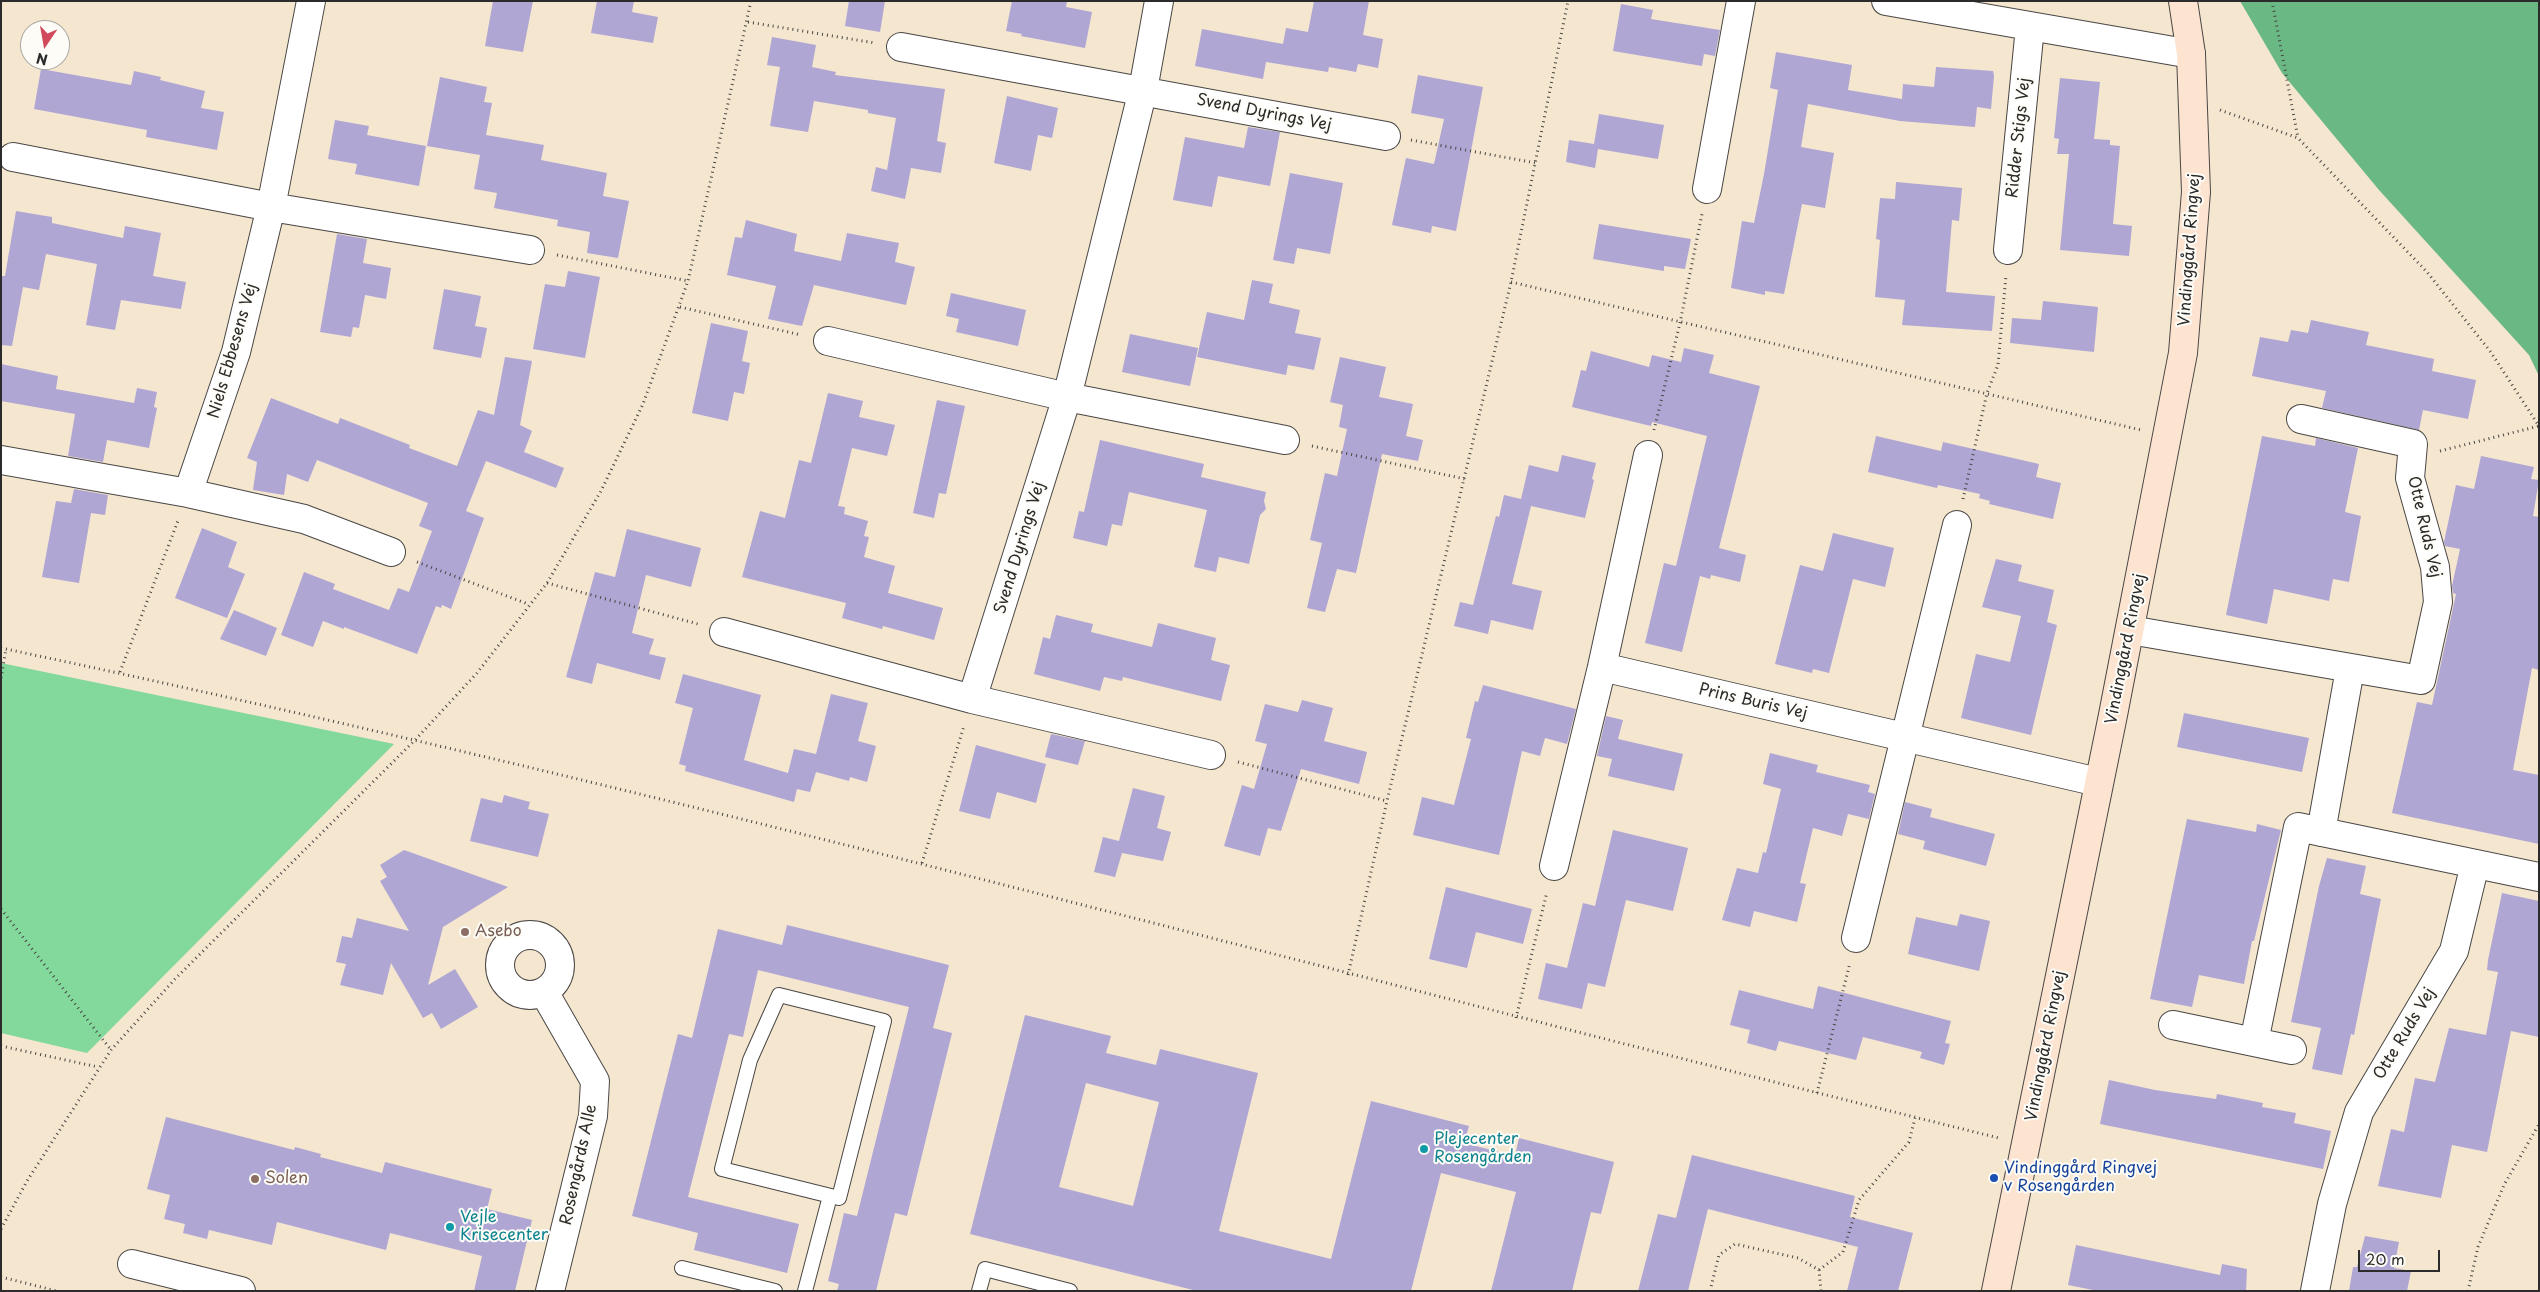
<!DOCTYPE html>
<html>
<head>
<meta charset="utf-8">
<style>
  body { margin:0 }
  #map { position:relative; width:2540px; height:1292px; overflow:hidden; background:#f5e6d0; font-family:"Playpen Sans",sans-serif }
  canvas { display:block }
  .frame { position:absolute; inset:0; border:2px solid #2b2b2b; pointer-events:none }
  .north { position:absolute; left:20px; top:20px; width:50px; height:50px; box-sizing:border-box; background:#fdfcf7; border:1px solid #a9a8a5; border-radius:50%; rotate:192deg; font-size:14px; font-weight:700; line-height:20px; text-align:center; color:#2b2b2b }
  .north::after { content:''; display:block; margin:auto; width:18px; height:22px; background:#d1495b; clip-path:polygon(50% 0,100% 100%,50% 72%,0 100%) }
  .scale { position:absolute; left:2358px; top:1250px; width:82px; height:22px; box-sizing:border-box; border:2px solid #2b2b2b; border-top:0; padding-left:6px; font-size:15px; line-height:18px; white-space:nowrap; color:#2b2b2b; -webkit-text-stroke:4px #fdfcf7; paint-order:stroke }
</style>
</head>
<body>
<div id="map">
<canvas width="2540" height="1292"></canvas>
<div class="frame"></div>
<div class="north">N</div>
<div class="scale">20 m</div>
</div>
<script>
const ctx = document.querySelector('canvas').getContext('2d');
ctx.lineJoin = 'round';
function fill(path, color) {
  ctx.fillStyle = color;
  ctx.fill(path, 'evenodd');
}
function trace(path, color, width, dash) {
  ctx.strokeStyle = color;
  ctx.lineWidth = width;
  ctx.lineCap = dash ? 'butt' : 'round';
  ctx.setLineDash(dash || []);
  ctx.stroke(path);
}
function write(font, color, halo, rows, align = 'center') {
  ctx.font = font + ' "Playpen Sans",sans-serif';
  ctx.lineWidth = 4;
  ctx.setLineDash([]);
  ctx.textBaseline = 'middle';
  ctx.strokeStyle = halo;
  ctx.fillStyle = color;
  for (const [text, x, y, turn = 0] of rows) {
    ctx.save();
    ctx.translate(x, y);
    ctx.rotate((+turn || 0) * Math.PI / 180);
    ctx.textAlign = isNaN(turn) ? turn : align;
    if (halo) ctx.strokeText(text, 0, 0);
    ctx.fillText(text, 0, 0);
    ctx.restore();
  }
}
const green = new Path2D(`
  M 1,663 L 394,744 L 87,1053 L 1,1033 Z`);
const forest = new Path2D(`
  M 2240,1 L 2539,1 L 2539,376 L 2529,355 L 2379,190 L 2282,73 Z`);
const building = new Path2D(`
  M 493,1 L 533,1 L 523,52 L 485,46 Z
  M 597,1 L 634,1 L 632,12 L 658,17 L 653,43 L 591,33 Z
  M 849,1 L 885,1 L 880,32 L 845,26 Z
  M 1012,1 L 1067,1 L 1066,7 L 1092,12 L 1085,48 L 1021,36 L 1022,34 L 1006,31 Z
  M 1314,1 L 1369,1 L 1363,35 L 1383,39 L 1378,68 L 1358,64 L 1356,72 L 1329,67 L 1328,72 L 1266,62 L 1263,79 L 1195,66 L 1202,29 L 1283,44 L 1286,28 L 1308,32 Z
  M 1621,4 L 1653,10 L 1651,19 L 1720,30 L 1715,56 L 1704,54 L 1702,66 L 1613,51 Z
  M 772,37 L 816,45 L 812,67 L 836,72 L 835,75 L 945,89 L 937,141 L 946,143 L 941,173 L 911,168 L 905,199 L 871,191 L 876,167 L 887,170 L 896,118 L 868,113 L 868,110 L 814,101 L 808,132 L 770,126 L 780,67 L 767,65 Z
  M 1776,52 L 1852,65 L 1848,90 L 1902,99 L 1903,84 L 1934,87 L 1936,67 L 1993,71 L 1994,76 L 1991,109 L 1977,107 L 1975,127 L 1900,121 L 1808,104 L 1801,147 L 1834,153 L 1825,208 L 1802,204 L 1784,294 L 1765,291 L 1765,295 L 1731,288 L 1742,221 L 1754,223 L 1764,174 L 1778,90 L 1770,88 Z
  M 41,69 L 131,85 L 134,71 L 161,77 L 160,80 L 205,91 L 201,108 L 224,112 L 217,150 L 146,137 L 147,130 L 34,109 Z
  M 1418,75 L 1483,87 L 1456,231 L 1432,226 L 1431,233 L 1392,225 L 1406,158 L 1434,164 L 1444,119 L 1411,113 Z
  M 440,77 L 487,87 L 484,102 L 492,103 L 486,135 L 544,145 L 541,160 L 607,173 L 603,196 L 629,201 L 618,258 L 587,253 L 590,232 L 557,226 L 558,220 L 494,208 L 497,193 L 474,189 L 480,155 L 427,146 Z
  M 2060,78 L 2100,82 L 2094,139 L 2110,140 L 2110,145 L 2120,146 L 2113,224 L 2132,226 L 2129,256 L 2060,250 L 2069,154 L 2057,154 L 2059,139 L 2054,138 Z
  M 1007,96 L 1058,108 L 1052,138 L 1038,135 L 1031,171 L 994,163 Z
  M 1599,114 L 1664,125 L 1658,159 L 1598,149 L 1595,168 L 1566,162 L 1569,140 L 1594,144 Z
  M 335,120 L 369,126 L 367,135 L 426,146 L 419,186 L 355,174 L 357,164 L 328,159 Z
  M 1248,127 L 1280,132 L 1270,186 L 1218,176 L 1212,207 L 1173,200 L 1185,137 L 1244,148 Z
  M 1290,173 L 1343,183 L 1330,254 L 1297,248 L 1294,264 L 1273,260 Z
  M 1896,182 L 1962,188 L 1959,221 L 1952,220 L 1946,292 L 1995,296 L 1992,331 L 1902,325 L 1905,300 L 1875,297 L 1880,240 L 1876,239 L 1880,198 L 1895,199 Z
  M 16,211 L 52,217 L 52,223 L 123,238 L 125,226 L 161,233 L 153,276 L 186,282 L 181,309 L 121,300 L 115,330 L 86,325 L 97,264 L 46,254 L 39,290 L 23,287 L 12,346 L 1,345 L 1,276 L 5,276 Z
  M 746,220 L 797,234 L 794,251 L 841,261 L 847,233 L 899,243 L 895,262 L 915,267 L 906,305 L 814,285 L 802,326 L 768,319 L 776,286 L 727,275 L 735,237 L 742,238 Z
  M 1599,224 L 1691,239 L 1685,269 L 1664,266 L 1664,271 L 1593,259 Z
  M 337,234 L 367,239 L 363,263 L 391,268 L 386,299 L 365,295 L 359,328 L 353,327 L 351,337 L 320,332 Z
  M 568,271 L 600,277 L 585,358 L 533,349 L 545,284 L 565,287 Z
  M 1252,280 L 1273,284 L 1269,303 L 1300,310 L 1295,333 L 1321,338 L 1314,370 L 1288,365 L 1286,375 L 1197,357 L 1207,312 L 1244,320 Z
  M 444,289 L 481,296 L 475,326 L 487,328 L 481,358 L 433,349 Z
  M 951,293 L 1026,310 L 1018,346 L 956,332 L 959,319 L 946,316 Z
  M 2043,301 L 2098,307 L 2094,352 L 2010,343 L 2012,318 L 2041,320 Z
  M 2311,320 L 2369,332 L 2366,345 L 2434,359 L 2432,371 L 2476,380 L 2468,419 L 2423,410 L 2419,430 L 2322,408 L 2326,391 L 2252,376 L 2260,337 L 2288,342 L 2291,330 L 2308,333 Z
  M 711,323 L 748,331 L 742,361 L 750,363 L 744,394 L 734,392 L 728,421 L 692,413 Z
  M 1130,334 L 1198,348 L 1190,386 L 1122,372 Z
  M 1684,348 L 1714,355 L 1709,373 L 1760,386 L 1719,548 L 1746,555 L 1740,582 L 1711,575 L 1710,579 L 1700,576 L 1682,652 L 1645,643 L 1664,563 L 1676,566 L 1707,436 L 1652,422 L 1651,426 L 1572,407 L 1581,370 L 1586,371 L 1591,351 L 1649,367 L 1652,355 L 1681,362 Z
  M 505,357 L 532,361 L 520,425 L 532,431 L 524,452 L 564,468 L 556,488 L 486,461 L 466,511 L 484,518 L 451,609 L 442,605 L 441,608 L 436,606 L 417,654 L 344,627 L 344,629 L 323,621 L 313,647 L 281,635 L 304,572 L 335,584 L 333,589 L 389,610 L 398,588 L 409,592 L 432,531 L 419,526 L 428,503 L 317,460 L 308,482 L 287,474 L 284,495 L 253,490 L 257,462 L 247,458 L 271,398 L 338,424 L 340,418 L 410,445 L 409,448 L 457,466 L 478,410 L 494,415 Z
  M 1340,357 L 1386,367 L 1379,397 L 1413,404 L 1406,436 L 1423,440 L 1418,461 L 1382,454 L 1356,573 L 1337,569 L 1325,612 L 1307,608 L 1322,543 L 1310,540 L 1325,473 L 1337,476 L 1347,429 L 1339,427 L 1343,405 L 1330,402 Z
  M 1,364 L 58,376 L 56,389 L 134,403 L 137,388 L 157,392 L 154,407 L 157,408 L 149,448 L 107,440 L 103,462 L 68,456 L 75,414 L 1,401 Z
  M 828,393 L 863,401 L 859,417 L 895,425 L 887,456 L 852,448 L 838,506 L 845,507 L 844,514 L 868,521 L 864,536 L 869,537 L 864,557 L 895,566 L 888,593 L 943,608 L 934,640 L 883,626 L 882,629 L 842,618 L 846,603 L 742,577 L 760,511 L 785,518 L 799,460 L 811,463 Z
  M 937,400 L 965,406 L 946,494 L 939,493 L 934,518 L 913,513 Z
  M 1876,436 L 1941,451 L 1943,442 L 2039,464 L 2036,477 L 2061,483 L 2053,519 L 1989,504 L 1990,501 L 1979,498 L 1980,494 L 1938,485 L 1937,488 L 1868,472 Z
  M 2262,436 L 2315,446 L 2316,438 L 2358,448 L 2345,512 L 2361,516 L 2349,582 L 2333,579 L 2329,601 L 2274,589 L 2267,624 L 2226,615 Z
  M 1100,440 L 1204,464 L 1201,477 L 1266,492 L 1264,501 L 1266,509 L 1260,515 L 1249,564 L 1219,557 L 1216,572 L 1194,567 L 1207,510 L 1129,492 L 1122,526 L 1112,524 L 1107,546 L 1073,538 L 1079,511 L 1084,512 Z
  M 1562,455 L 1596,463 L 1592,479 L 1594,480 L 1585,518 L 1531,506 L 1512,584 L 1542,591 L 1533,630 L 1491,620 L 1488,634 L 1454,626 L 1460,602 L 1473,605 L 1496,516 L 1499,517 L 1504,495 L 1521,499 L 1529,465 L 1558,472 Z
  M 2481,456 L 2534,467 L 2531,479 L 2539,480 L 2533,516 L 2539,517 L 2539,670 L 2532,668 L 2513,770 L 2539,775 L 2539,844 L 2392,813 L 2417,702 L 2432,705 L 2456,594 L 2453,593 L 2452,586 L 2460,549 L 2445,546 L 2444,542 L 2456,485 L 2474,489 Z
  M 74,489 L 108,495 L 105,515 L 91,513 L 79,583 L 42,577 L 56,501 L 71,503 Z
  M 202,528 L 237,542 L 228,567 L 245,574 L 227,618 L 175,598 Z
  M 627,529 L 701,548 L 691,587 L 646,575 L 632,633 L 654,639 L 649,654 L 666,658 L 660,680 L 597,663 L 592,684 L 566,677 L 595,572 L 615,577 Z
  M 1833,533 L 1894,548 L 1885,587 L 1853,579 L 1829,673 L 1813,669 L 1812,673 L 1775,664 L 1800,565 L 1823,571 Z
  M 1996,559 L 2022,565 L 2018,581 L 2054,590 L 2047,622 L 2057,625 L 2031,735 L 1961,718 L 1976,654 L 2010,662 L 2021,616 L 1982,607 Z
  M 234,610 L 277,628 L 266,656 L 220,639 Z
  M 1056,615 L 1093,624 L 1091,632 L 1152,647 L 1158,623 L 1216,638 L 1211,660 L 1230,665 L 1221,701 L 1123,677 L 1122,681 L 1104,677 L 1100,691 L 1034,674 L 1043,637 L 1050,639 Z
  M 683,674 L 761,695 L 744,760 L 788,773 L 794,749 L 816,754 L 831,694 L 868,703 L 858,741 L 876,746 L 867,782 L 850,777 L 849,781 L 816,772 L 810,792 L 797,789 L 794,802 L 685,771 L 686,766 L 679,764 L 693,708 L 675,703 Z
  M 1483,685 L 1576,709 L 1567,744 L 1545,738 L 1540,756 L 1522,751 L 1499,855 L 1413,835 L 1422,797 L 1454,805 L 1471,739 L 1466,738 L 1475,701 L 1478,702 Z
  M 1302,700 L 1333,708 L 1324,741 L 1367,752 L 1359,784 L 1301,769 L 1281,831 L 1268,828 L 1260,856 L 1224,846 L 1242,785 L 1254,789 L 1267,744 L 1255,741 L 1265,704 L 1298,712 Z
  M 2184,713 L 2309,738 L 2302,772 L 2177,747 Z
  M 1606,716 L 1623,720 L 1618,739 L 1683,754 L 1674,791 L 1608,776 L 1612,759 L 1597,756 Z
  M 1051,734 L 1085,741 L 1078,765 L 1045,757 Z
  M 976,745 L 1046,764 L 1036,803 L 997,792 L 990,819 L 959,811 Z
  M 1770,753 L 1818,765 L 1816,772 L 1870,785 L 1868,792 L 1875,794 L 1869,819 L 1848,814 L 1842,836 L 1813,828 L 1800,883 L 1806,884 L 1797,922 L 1754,911 L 1750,927 L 1722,920 L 1737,868 L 1758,873 L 1763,852 L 1766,853 L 1781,789 L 1763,784 Z
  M 1133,788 L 1165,796 L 1157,828 L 1171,832 L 1163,861 L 1122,853 L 1115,877 L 1094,872 L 1103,837 L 1119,841 Z
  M 504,795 L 530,802 L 528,809 L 549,814 L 538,857 L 470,841 L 481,798 L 502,803 Z
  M 1905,802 L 1932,809 L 1930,817 L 1995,834 L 1986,866 L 1923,849 L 1925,841 L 1898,834 Z
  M 2187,819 L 2256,832 L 2257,824 L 2281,830 L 2254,941 L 2252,941 L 2244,984 L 2199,975 L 2192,1007 L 2150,999 Z
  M 1613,830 L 1688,848 L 1673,911 L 1626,900 L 1605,987 L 1588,983 L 1582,1009 L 1538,999 L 1546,963 L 1567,968 L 1583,903 L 1595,906 Z
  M 404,850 L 508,887 L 443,927 L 428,985 L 455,969 L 478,1007 L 441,1029 L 432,1013 L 423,1018 L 391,963 L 383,995 L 340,985 L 346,964 L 336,962 L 342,936 L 352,938 L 357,918 L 409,931 L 380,881 L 387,877 L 380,865 Z
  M 2327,858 L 2366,866 L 2360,894 L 2381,899 L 2354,1035 L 2351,1034 L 2342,1075 L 2312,1069 L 2321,1028 L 2291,1022 L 2319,886 Z
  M 1446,887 L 1532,909 L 1523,944 L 1476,932 L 1467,968 L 1429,959 Z
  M 2502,893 L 2539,901 L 2539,1037 L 2511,1031 L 2487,1152 L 2452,1145 L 2441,1198 L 2378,1186 L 2391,1129 L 2404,1132 L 2415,1078 L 2435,1082 L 2449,1028 L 2486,1035 L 2498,972 L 2487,970 L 2488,960 Z
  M 1960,914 L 1990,921 L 1979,971 L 1908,954 L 1916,917 L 1957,926 Z
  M 787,925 L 949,965 L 933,1028 L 952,1033 L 907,1216 L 895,1213 L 876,1291 L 837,1291 L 839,1284 L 828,1281 L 844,1213 L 857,1216 L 909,1007 L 758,970 L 743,1037 L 729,1034 L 688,1197 L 799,1224 L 787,1273 L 694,1250 L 698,1233 L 632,1216 L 678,1034 L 692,1038 L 718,929 L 782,945 Z
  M 1818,986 L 1951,1021 L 1945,1043 L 1950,1044 L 1944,1065 L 1920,1058 L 1922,1052 L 1863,1037 L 1856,1060 L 1779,1041 L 1776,1051 L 1747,1043 L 1750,1030 L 1730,1025 L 1739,990 L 1813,1009 Z
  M 1025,1015 L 1111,1036 L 1106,1053 L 1156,1065 L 1160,1049 L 1258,1073 L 1219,1231 L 1331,1259 L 1371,1101 L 1469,1126 L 1464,1143 L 1515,1156 L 1519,1138 L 1614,1162 L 1601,1214 L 1591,1212 L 1572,1291 L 1491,1291 L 1516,1192 L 1441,1173 L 1411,1291 L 1197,1291 L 970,1234 ZM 1086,1083 L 1159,1102 L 1133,1206 L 1059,1187 Z
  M 2109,1080 L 2155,1090 L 2216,1099 L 2217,1094 L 2263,1103 L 2262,1107 L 2296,1113 L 2294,1123 L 2331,1131 L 2323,1169 L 2100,1124 Z
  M 166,1117 L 294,1150 L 295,1147 L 321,1154 L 320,1157 L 382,1173 L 385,1162 L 492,1189 L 487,1209 L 532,1220 L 515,1291 L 474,1291 L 482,1256 L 390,1233 L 386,1250 L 277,1222 L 272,1245 L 209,1230 L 207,1239 L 183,1233 L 185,1224 L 164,1219 L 170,1195 L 147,1189 Z
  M 1692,1155 L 1855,1196 L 1850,1217 L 1913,1233 L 1898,1291 L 1847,1291 L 1858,1247 L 1708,1209 L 1688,1291 L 1638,1291 L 1658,1214 L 1676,1218 Z
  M 2365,1236 L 2399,1242 L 2394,1268 L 2411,1271 L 2407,1291 L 2349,1291 L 2353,1267 L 2357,1267 Z
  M 2076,1245 L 2220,1275 L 2222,1264 L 2247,1269 L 2246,1291 L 2098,1291 L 2068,1285 Z`);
const path = new Path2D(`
  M 2272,1 L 2298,138
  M 748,22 L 875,43
  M 2220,110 L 2298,138 L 2427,272 L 2490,351 L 2539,426
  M 1411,140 L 1536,163
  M 557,255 L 688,281
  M 1511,282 L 2141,430
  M 680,307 L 801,335
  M 1654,430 L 1680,323 L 1702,214
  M 1312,446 L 1465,479
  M 2440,451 L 2539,426
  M 1963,499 L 1987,393 L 1998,365 L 2006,275
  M 417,562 L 528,604
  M 547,583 L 698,624
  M 1,648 C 672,789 1333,974 1999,1138
  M 120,672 L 179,518
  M 1,678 L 6,649
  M 1238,762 L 1387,801
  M 922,863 L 964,726
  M 1,909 L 111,1050
  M 1348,975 L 1387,801 L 1511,282 L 1568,1
  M 1516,1018 L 1547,892
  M 1,1046 L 98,1067
  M 1817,1093 L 1850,963
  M 1,1229 L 27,1181 L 111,1050 L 175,979 L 416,739 L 477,673 L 547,583 L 601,491 L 643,404 L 688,281 L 751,1
  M 1819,1270 L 1843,1252 L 1859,1200 L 1909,1142 L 1915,1118
  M 1,1277 L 57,1291
  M 1710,1291 L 1719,1255 L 1735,1244 L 1798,1258 L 1819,1270 L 1821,1291
  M 2468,1291 L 2478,1247 L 2504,1185 L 2539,1124`);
const lane = new Path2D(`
  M 779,995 L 884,1021 L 839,1198 L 722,1169 L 750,1060 Z
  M 682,1268 L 775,1291
  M 805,1291 L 830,1196
  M 979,1291 L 985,1269 L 1070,1291`);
const street = new Path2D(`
  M 1886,1 L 2191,54
  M 901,47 L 1386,136
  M 13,157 L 271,207 L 530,250
  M 1707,189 L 1741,1
  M 2008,250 L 2030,27
  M 828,341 L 1067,397 L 1285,440
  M 1,460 L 188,493 L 304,519 L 391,552
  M 188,493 L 236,352 L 271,207 L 311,1
  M 2130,630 L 2421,680 L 2438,602 L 2435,567 L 2410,478 L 2413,444 L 2301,419
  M 724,632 L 972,699 L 1211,755
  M 1602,667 L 2098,782
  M 972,699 L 1067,397 L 1143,90 L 1159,1
  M 2321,832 L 2350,669
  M 1554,866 L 1602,667 L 1648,455
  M500 965a30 30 0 1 1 60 0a30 30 0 1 1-60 0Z
  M 1856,938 L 1957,525
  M 544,992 L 595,1081 L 593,1116 L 550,1291
  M 2173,1025 L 2292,1050
  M 2254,1042 L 2298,827 L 2539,877
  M 132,1264 L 241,1291
  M 2315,1291 L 2332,1204 L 2359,1112 L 2454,951 L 2475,864`);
const secondary = new Path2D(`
  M 1996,1291 L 2113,715 L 2183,353 L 2196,192 L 2191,54 L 2183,1`);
const markers = [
  [465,932,5,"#8d6e63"],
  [1424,1149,5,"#0f9aa8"],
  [1994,1178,5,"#1a4fb4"],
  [255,1179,5,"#8d6e63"],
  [450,1227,5,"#0f9aa8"]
];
const streetNames = [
  ["Svend Dyrings Vej",1264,113,11],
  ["Ridder Stigs Vej",2019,138,-84],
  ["Vindinggård Ringvej",2190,250,-86],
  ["Niels Ebbesens Vej",233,351,-74],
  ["Otte Ruds Vej",2424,527,77],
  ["Svend Dyrings Vej",1020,548,-73],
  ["Vindinggård Ringvej",2126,649,-79],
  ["Prins Buris Vej",1753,702,13],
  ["Otte Ruds Vej",2405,1034,-59],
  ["Vindinggård Ringvej",2046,1046,-79],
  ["Rosengårds Alle",579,1165,-78]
];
const educationNames = [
  ["Asebo",475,932],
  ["Solen",265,1179]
];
const cultureNames = [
  ["Plejecenter",1434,1140],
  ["Rosengården",1434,1158],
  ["Vejle",460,1218],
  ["Krisecenter",460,1236]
];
const transitNames = [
  ["Vindinggård Ringvej",2004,1169],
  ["v Rosengården",2004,1187]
];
fill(green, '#83d89c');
fill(forest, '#6ab884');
fill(building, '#afa6d4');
trace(lane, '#494744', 16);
trace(street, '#494744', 30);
trace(secondary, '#494744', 30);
trace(path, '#494744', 3, [1, 4]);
trace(lane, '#fff', 14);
trace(street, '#fff', 28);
trace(secondary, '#fde4d1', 28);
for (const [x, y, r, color] of markers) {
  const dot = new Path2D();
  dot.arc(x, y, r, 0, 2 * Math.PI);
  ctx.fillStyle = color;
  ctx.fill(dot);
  trace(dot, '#fdfcf7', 2);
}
write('16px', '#2b2b2b', '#fdfcf7', streetNames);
write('16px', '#785e54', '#fdfcf7', educationNames, 'left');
write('16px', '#0d838f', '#fdfcf7', cultureNames, 'left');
write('16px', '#164399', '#fdfcf7', transitNames, 'left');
</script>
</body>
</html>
